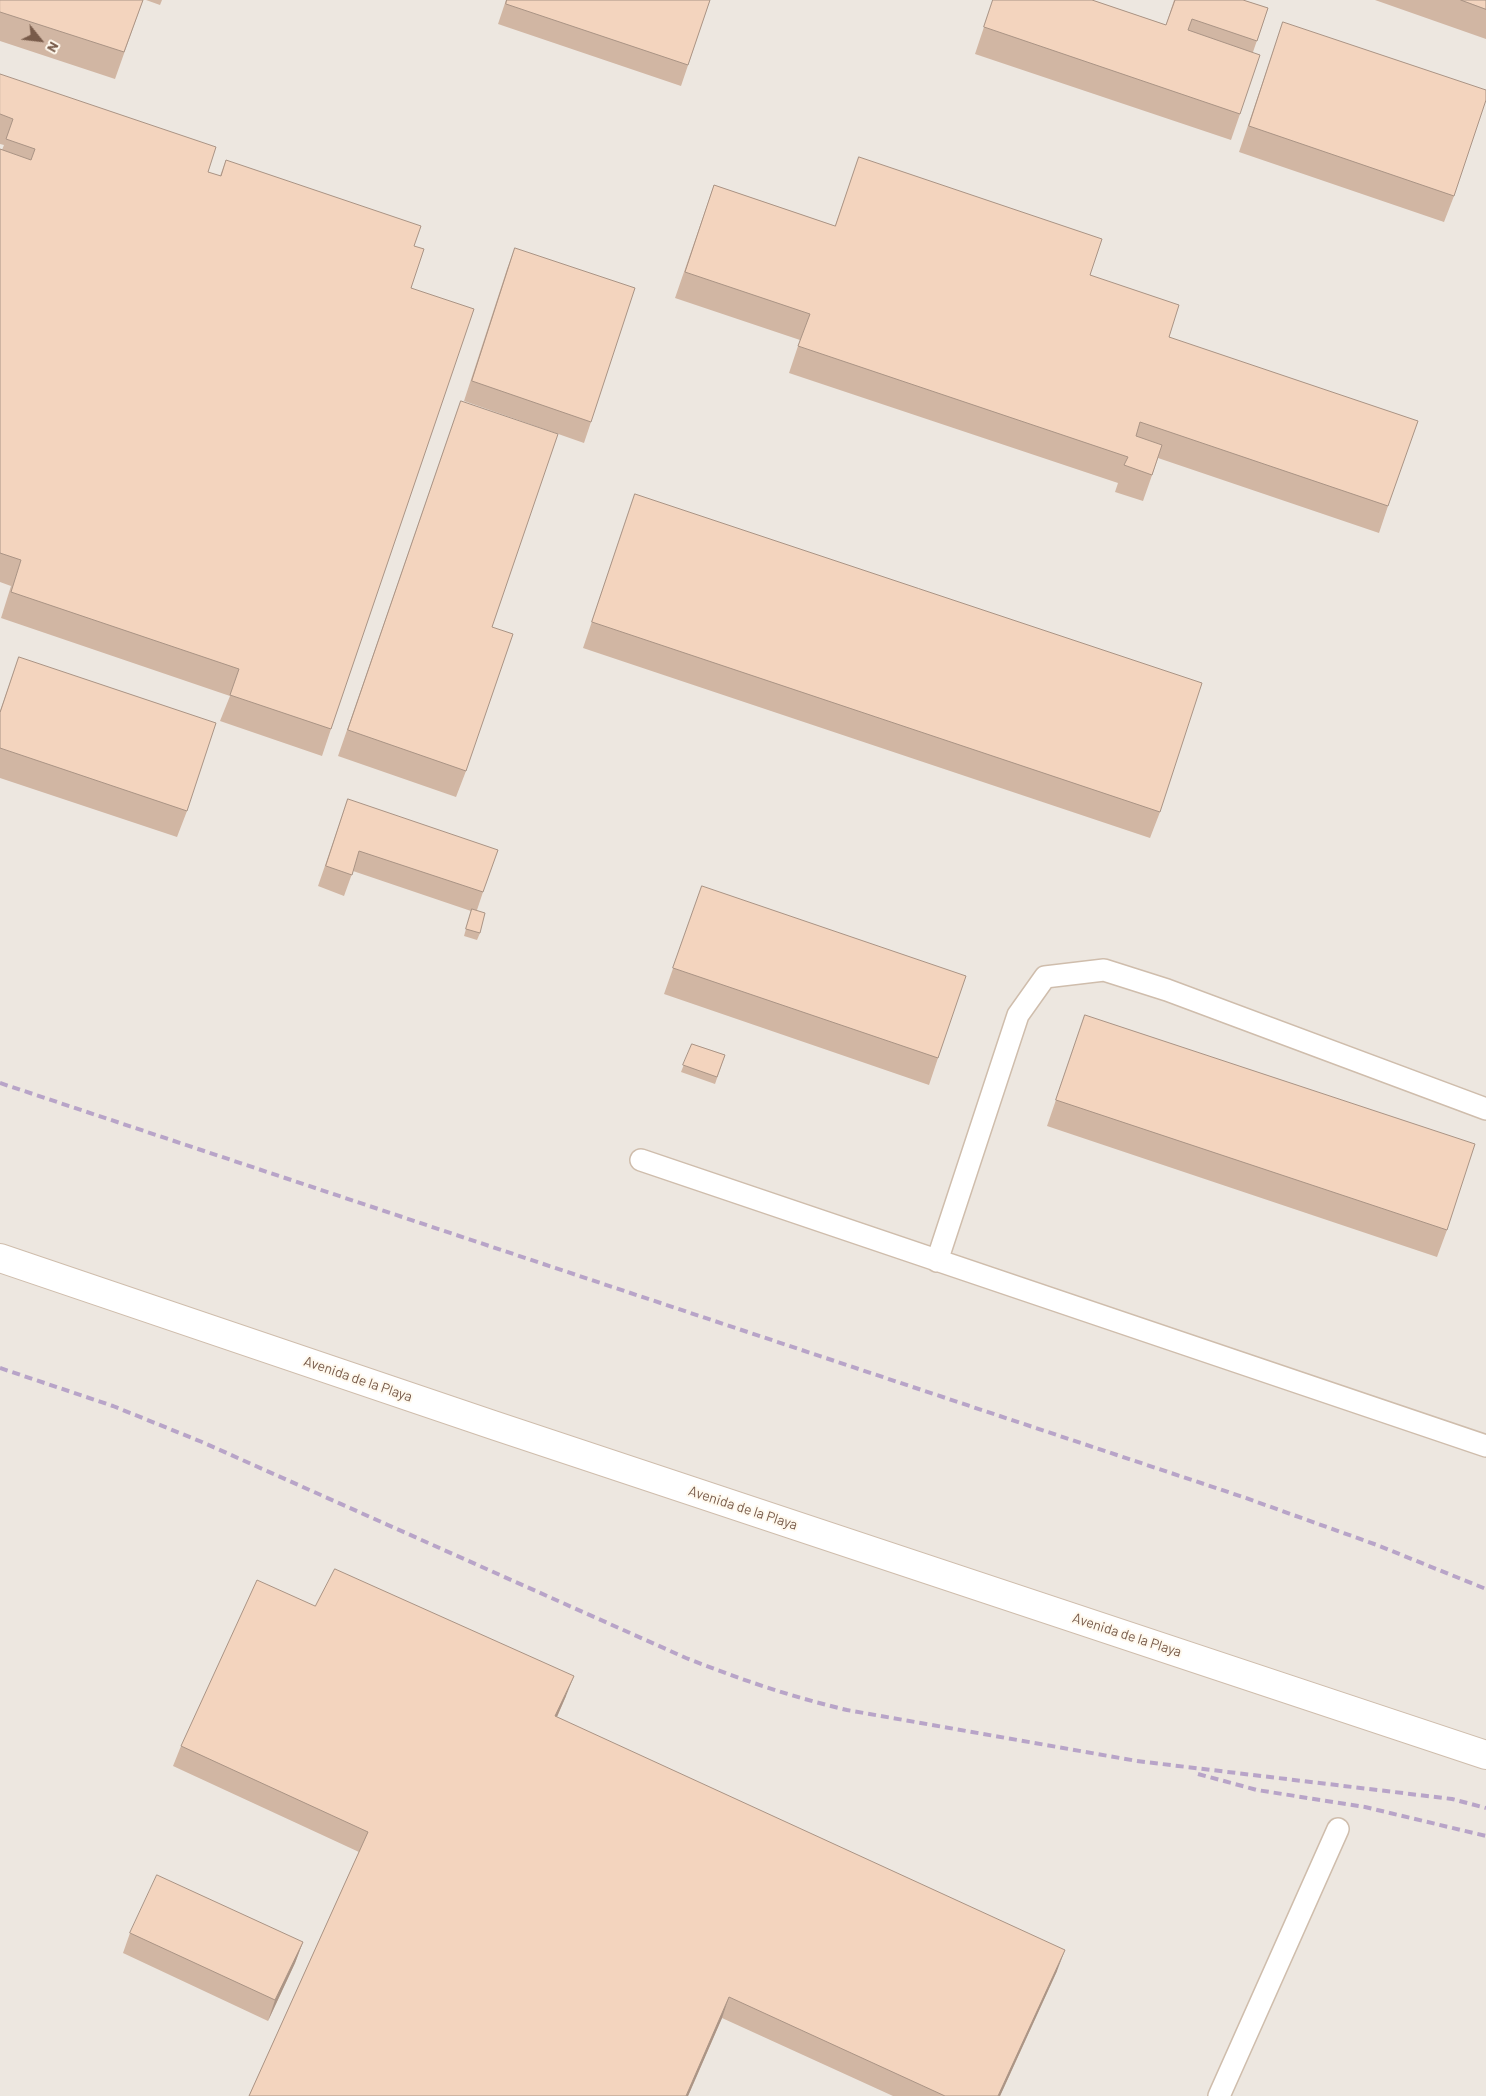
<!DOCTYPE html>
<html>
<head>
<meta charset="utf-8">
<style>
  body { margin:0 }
  #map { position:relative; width:1486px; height:2096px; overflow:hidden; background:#fdf5e7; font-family:Barlow,sans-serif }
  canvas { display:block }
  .north { position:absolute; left:15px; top:15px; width:50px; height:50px; -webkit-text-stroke:4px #fff9ee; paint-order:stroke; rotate:119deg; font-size:14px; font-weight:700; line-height:20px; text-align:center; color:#785b4a }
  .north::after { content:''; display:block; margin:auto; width:18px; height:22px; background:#785b4a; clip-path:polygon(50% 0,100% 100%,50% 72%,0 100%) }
</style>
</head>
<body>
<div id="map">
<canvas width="1486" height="2096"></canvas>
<div class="north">N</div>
</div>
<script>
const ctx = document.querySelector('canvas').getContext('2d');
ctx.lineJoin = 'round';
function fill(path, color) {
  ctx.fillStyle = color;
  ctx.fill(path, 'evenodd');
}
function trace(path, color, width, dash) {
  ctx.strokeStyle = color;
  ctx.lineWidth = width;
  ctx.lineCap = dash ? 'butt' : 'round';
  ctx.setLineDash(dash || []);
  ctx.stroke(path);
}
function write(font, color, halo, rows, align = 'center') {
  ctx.font = font + ' Barlow,sans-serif';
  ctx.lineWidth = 4;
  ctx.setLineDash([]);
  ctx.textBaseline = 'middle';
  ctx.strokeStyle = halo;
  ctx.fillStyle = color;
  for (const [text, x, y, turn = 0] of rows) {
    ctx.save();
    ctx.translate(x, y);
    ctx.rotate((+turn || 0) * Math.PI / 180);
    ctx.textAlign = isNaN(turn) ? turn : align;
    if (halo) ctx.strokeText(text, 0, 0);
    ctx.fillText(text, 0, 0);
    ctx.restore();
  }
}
const industrial = new Path2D(`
  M 0,0 L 1486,0 L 1486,2096 L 0,2096 Z`);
const service = new Path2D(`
  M 641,1160 L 1486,1446
  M 937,1261 L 1018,1015 L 1045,977 L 1104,970 L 1167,990 L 1486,1109
  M 1219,2096 L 1338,1829`);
const minor = new Path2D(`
  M 0,1258 L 493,1425 L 1486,1755`);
const rail = new Path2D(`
  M 0,1083 L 1243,1497 L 1377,1545 L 1486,1589
  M 0,1368 L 113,1406 L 202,1442 L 686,1658 C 739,1679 792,1697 847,1710 L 1137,1761 L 1452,1799 L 1486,1808
  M 1198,1774 L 1257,1790 L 1365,1807 L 1486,1836`);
const wall = new Path2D(`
  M 0,0 L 143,0 L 115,79 L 0,41 Z
  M 146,0 L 162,0 L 160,5 Z
  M 506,0 L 710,0 L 681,86 L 498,24 Z
  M 993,0 L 1092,0 L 1166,25 L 1174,0 L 1243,0 L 1268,8 L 1253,52 L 1240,114 L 1231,140 L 975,54 Z
  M 1375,0 L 1486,0 L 1486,39 Z
  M 1283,22 L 1454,196 L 1444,222 L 1239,152 Z
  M 0,74 L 208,172 L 220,176 L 226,160 L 414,246 L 411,288 L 331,729 L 322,756 L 220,721 L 230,696 L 1,618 L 11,586 L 0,582 L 0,149 L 2,150 L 4,145 L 0,144 Z
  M 859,157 L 1090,275 L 1388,506 L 1379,533 L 1158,458 L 1143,501 L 1115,492 L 1118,483 L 789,373 L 800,340 L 675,298 L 714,185 L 835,226 Z
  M 515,248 L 591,422 L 584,443 L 464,401 L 507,269 Z
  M 461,401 L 492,627 L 466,771 L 456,797 L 338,756 Z
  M 635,494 L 1160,812 L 1150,838 L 583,648 Z
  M 19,657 L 187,811 L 177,837 L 0,778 L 0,711 Z
  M 348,799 L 483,892 L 477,910 L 480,933 L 477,940 L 464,936 L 471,911 L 353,871 L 344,896 L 318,886 Z
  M 702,886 L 938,1058 L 929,1085 L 664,994 Z
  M 1085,1015 L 1447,1230 L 1437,1257 L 1047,1126 Z
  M 692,1044 L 725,1055 L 715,1084 L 681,1072 Z
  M 315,1606 L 566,1696 L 557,1717 L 1057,1971 L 1000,2096 L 893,2096 L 722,2018 L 688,2096 L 249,2096 L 359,1852 L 173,1766 L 181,1746 Z
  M 130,1933 L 303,1942 L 295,1963 L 268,2021 L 123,1953 Z`);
const shadedWall = new Path2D(`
  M 574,1676 L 566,1696 L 548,1737 L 555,1716 Z
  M 303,1942 L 295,1963 L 268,2021 L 275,2000 Z
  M 1065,1950 L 1057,1971 L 1000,2096 L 998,2096 Z
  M 729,1997 L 722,2018 L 688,2096 L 686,2096 Z`);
const building = new Path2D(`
  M 0,0 L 143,0 L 124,52 L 0,12 Z
  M 507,0 L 710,0 L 688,65 L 506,4 Z
  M 993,0 L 1092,0 L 1166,25 L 1175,0 L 1243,0 L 1268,8 L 1257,41 L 1192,19 L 1188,30 L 1260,55 L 1240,114 L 984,27 Z
  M 1461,0 L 1486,0 L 1486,9 Z
  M 1283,22 L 1486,90 L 1486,100 L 1454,196 L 1249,126 Z
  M 0,74 L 216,147 L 208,172 L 221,176 L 226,160 L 421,226 L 414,246 L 424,249 L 411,288 L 474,309 L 331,729 L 230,695 L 239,669 L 11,592 L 21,560 L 0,553 L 0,149 L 31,160 L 35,149 L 6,139 L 13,119 L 0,114 Z
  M 859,157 L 1102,239 L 1090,275 L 1179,305 L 1169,337 L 1418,421 L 1388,506 L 1140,422 L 1136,436 L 1162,445 L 1152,475 L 1124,465 L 1128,457 L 798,346 L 810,314 L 685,272 L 714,185 L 835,226 Z
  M 515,248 L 635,288 L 591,422 L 472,381 Z
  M 461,401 L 558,434 L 492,627 L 513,634 L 466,771 L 348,730 Z
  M 635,494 L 1202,683 L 1160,812 L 592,622 Z
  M 19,657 L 216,723 L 187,811 L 0,748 L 0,713 Z
  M 348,799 L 498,850 L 483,892 L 359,851 L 352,875 L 326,866 Z
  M 702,886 L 966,976 L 938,1058 L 673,968 Z
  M 472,909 L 485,913 L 480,933 L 466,929 Z
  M 1085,1015 L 1475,1144 L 1447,1230 L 1056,1100 Z
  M 692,1044 L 725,1055 L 717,1077 L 683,1065 Z
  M 335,1569 L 574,1676 L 555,1716 L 1065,1950 L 998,2096 L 945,2096 L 729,1997 L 686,2096 L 249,2096 L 368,1832 L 181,1746 L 257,1580 L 315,1606 Z
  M 157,1875 L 303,1942 L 275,2000 L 130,1933 Z`);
const streetNames = [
  ["Avenida de la Playa",358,1379,19],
  ["Avenida de la Playa",743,1508,18],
  ["Avenida de la Playa",1127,1635,18]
];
fill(industrial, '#ede7e0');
trace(service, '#cfbdac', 24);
trace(minor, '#cfbdac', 30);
trace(service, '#fff', 21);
trace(minor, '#fff', 28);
trace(rail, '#b8a4c8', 4, [8, 5]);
fill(wall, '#d1b6a3');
fill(shadedWall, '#aa9485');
fill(building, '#f3d4be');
trace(building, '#aa9485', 1);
write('14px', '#785b4a', '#fff9ee', streetNames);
</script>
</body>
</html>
